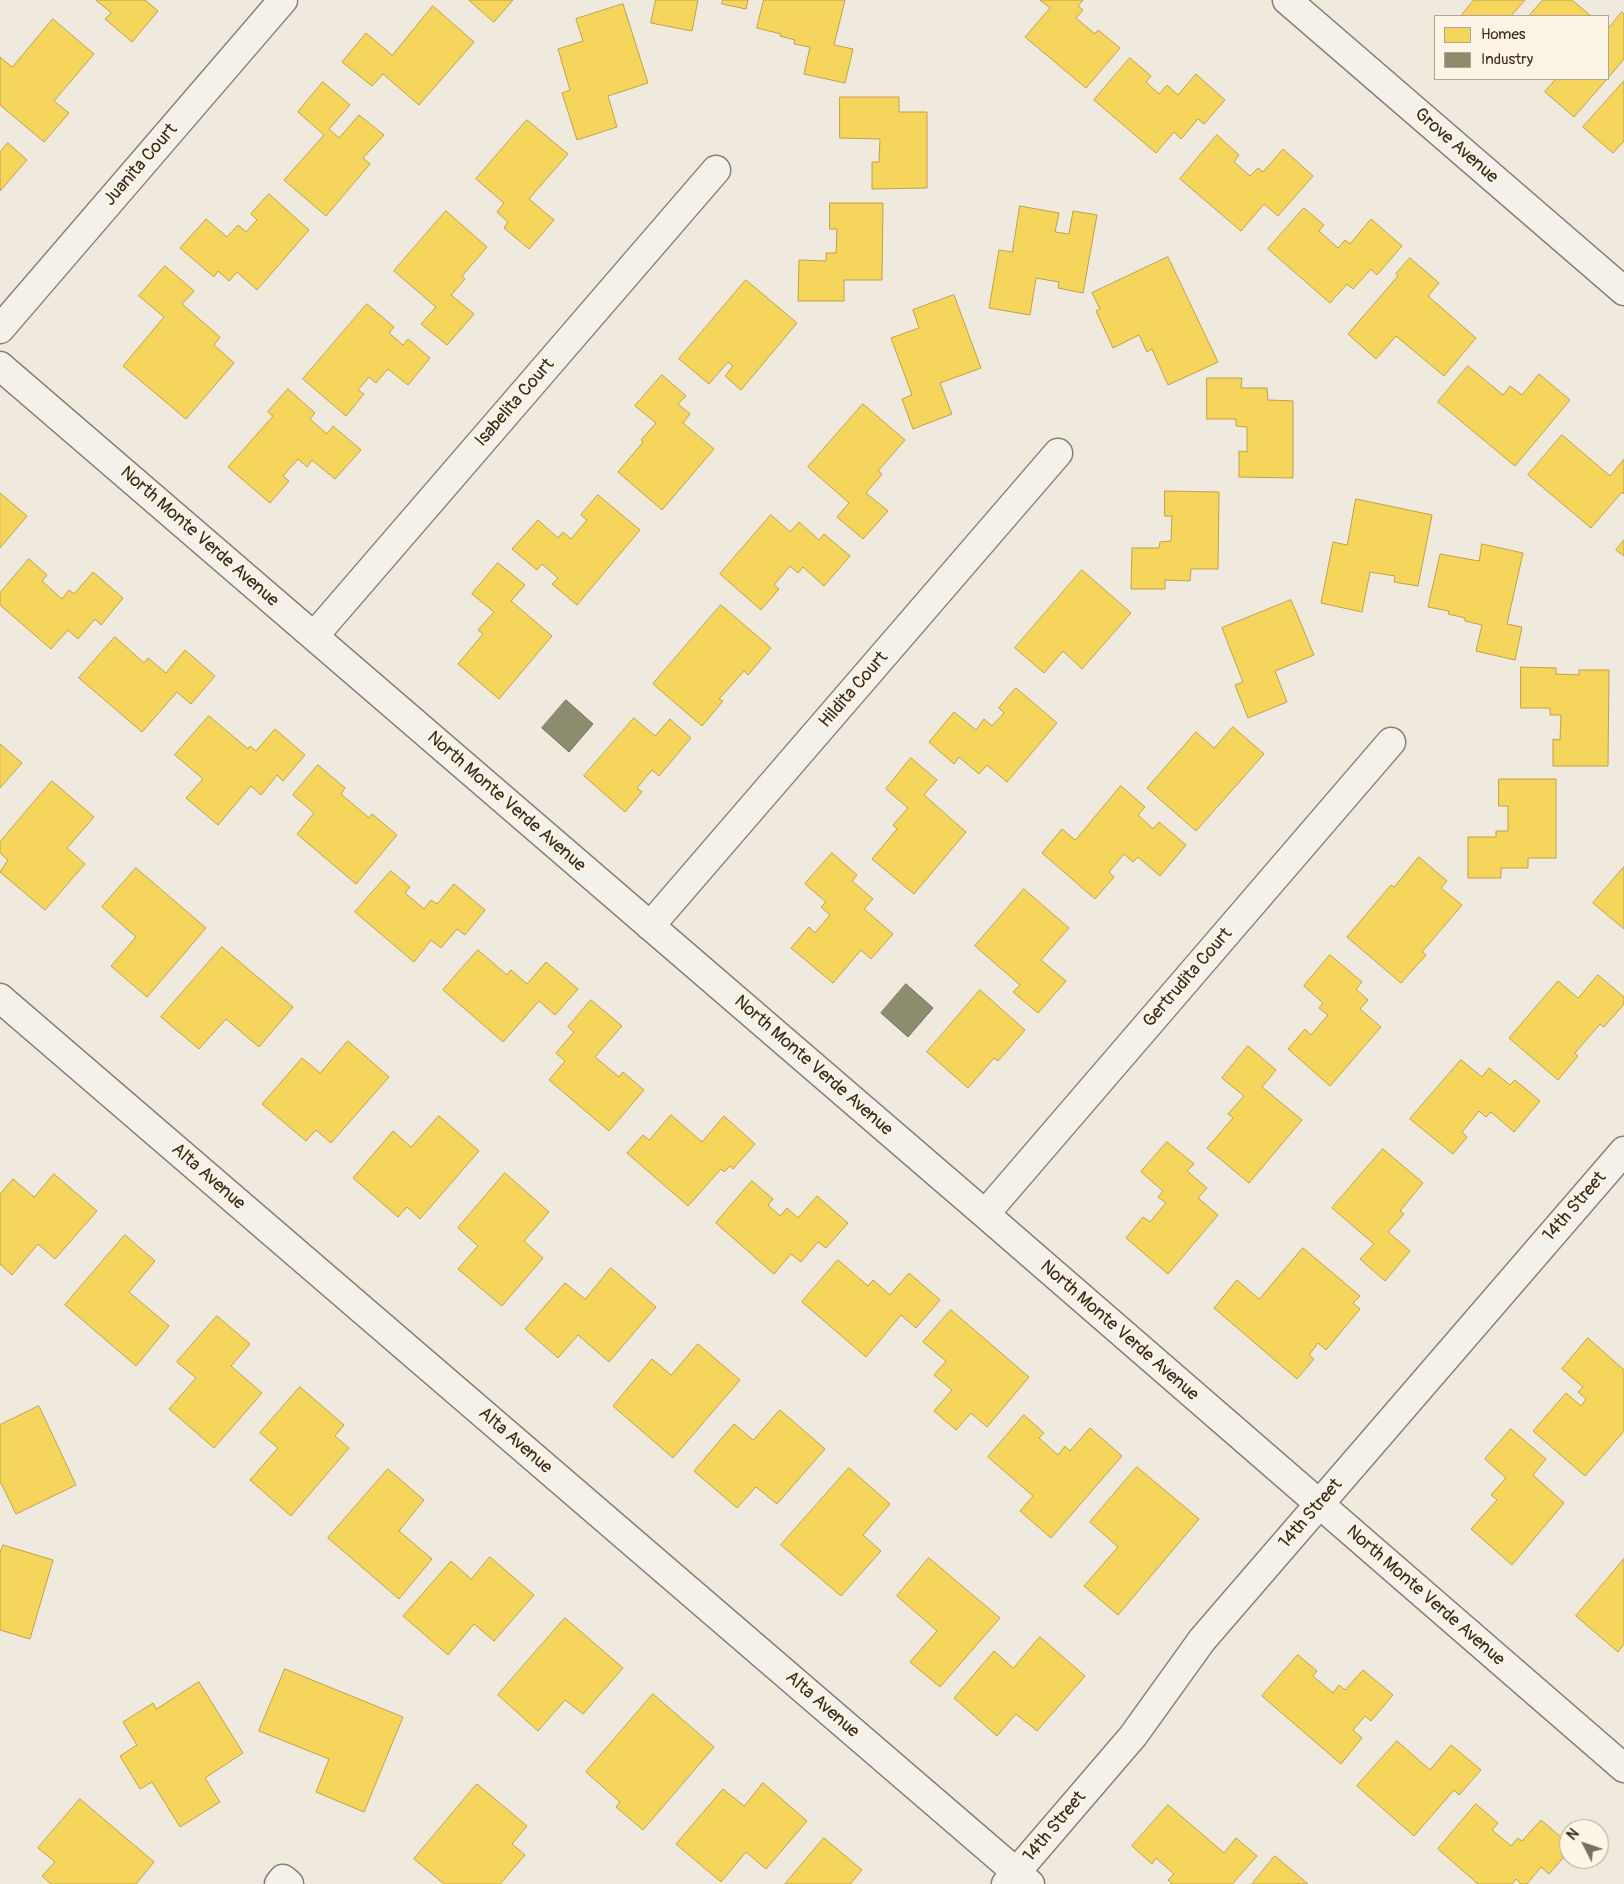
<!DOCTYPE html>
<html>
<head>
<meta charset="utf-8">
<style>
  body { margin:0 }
  #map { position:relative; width:1624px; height:1884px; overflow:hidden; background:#f0e9de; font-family:Pangolin,sans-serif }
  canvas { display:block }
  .legend { position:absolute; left:1434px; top:15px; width:175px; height:65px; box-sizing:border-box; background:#fcf5e5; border:1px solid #afa495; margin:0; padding:6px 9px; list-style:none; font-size:15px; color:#3b2a1e }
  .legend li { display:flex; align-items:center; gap:10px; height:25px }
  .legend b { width:25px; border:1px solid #afa495 }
  .north { position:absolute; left:1559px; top:1819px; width:50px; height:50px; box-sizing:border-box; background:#fcf5e5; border:1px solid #afa495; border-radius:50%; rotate:311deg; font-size:14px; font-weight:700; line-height:20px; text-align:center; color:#3b2a1e }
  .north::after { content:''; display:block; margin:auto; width:18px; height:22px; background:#7a6d61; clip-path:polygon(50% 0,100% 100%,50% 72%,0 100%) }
</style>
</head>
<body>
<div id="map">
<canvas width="1624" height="1884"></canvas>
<ul class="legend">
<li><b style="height:14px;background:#f6d55c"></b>Homes</li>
<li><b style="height:14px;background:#8c8c6e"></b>Industry</li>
</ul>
<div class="north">N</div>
</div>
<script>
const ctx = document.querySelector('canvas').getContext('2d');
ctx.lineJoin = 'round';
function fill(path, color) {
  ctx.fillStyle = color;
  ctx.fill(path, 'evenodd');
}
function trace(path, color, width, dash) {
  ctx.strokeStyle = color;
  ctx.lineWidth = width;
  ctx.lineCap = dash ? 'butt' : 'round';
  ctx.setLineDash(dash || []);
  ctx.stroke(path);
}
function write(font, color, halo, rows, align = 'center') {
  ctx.font = font + ' Pangolin,sans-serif';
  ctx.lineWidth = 5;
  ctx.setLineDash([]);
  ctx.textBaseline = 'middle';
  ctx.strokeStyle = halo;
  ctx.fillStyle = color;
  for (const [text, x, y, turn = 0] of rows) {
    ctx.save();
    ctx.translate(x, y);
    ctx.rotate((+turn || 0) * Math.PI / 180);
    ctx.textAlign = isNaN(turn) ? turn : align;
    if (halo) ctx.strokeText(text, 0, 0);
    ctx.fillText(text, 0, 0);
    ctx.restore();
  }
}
const homes = new Path2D(`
  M 96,0 L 145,0 L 158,11 L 132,42 L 105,19 L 111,13 Z
  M 469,0 L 513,0 L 494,22 Z
  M 656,0 L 698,0 L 692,31 L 651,23 Z
  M 723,0 L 748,0 L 746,9 L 722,4 Z
  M 764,0 L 845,0 L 834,45 L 853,49 L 845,83 L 804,74 L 810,47 L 794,44 L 795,40 L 780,36 L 781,34 L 757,28 Z
  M 1040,0 L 1083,0 L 1078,6 L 1083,10 L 1076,18 L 1095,34 L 1098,30 L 1120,48 L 1086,88 L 1025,37 L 1050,8 Z
  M 1474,0 L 1525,0 L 1511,16 L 1461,16 Z
  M 1543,0 L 1572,0 L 1591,16 L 1529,16 Z
  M 623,4 L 648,83 L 608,96 L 617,127 L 577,140 L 562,93 L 570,90 L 558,49 L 583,41 L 576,19 Z
  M 433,6 L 474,42 L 419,105 L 383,74 L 372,86 L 342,62 L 366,33 L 392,55 Z
  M 1622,12 L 1624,14 L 1624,59 L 1608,78 L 1608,29 Z
  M 53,19 L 94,54 L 54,101 L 69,113 L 44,142 L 0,105 L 0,57 L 12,67 Z
  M 1130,58 L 1151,76 L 1146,82 L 1159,94 L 1167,85 L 1178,95 L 1196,74 L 1225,100 L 1204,124 L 1198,119 L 1181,139 L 1174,132 L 1156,153 L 1094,100 Z
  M 1556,79 L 1607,79 L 1574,117 L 1545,92 Z
  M 1624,81 L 1624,141 L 1613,153 L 1583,127 Z
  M 323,82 L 350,105 L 329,129 L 339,138 L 359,115 L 384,135 L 363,158 L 370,164 L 326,216 L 284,180 L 324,135 L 298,112 Z
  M 840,97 L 899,97 L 899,112 L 927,112 L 927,188 L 872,189 L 872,162 L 879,162 L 880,139 L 840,138 Z
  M 527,120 L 568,154 L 529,199 L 554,220 L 529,249 L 504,228 L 508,222 L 497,212 L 504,203 L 476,179 Z
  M 1217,135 L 1239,155 L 1234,162 L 1250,176 L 1258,168 L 1263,172 L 1283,149 L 1313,176 L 1278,216 L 1264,204 L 1241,231 L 1180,179 Z
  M 8,143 L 27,160 L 0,191 L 0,152 Z
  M 269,194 L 309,230 L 257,290 L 237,272 L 229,281 L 218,271 L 214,277 L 180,248 L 206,219 L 227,237 L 238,225 L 246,232 L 257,220 L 251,214 Z
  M 830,203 L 883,203 L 882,280 L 844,280 L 844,301 L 798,301 L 799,260 L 826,261 L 826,253 L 836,253 L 837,229 L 830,229 Z
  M 1020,206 L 1059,213 L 1055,232 L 1069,234 L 1073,211 L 1097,215 L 1083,293 L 1058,288 L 1059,282 L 1036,278 L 1030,315 L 989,308 L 999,250 L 1012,252 Z
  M 1304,208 L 1324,225 L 1319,231 L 1338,248 L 1345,240 L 1350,244 L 1371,219 L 1402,246 L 1377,275 L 1371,269 L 1353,289 L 1347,284 L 1330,303 L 1268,249 Z
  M 446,211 L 487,247 L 462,276 L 465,279 L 451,295 L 474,314 L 447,345 L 421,324 L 436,307 L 394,271 Z
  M 1168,257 L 1218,362 L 1168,385 L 1152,349 L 1147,352 L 1139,335 L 1113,348 L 1096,311 L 1100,309 L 1092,293 Z
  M 1410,258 L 1439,283 L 1428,296 L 1476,338 L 1444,376 L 1396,336 L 1376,359 L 1348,334 L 1398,276 L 1396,274 Z
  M 165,266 L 194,291 L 182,304 L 220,337 L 214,345 L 234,363 L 186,419 L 123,366 L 164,317 L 139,296 Z
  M 746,280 L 797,323 L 741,390 L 725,376 L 733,366 L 728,362 L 709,384 L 679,359 Z
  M 954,295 L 981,368 L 940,383 L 952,414 L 913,429 L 902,399 L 912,395 L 891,338 L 919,328 L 913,310 Z
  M 367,304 L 394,327 L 389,333 L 403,345 L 408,339 L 430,358 L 408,385 L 388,369 L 376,383 L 369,377 L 358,390 L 364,394 L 346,416 L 303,379 Z
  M 1468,366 L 1503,395 L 1510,386 L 1522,395 L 1539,374 L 1570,400 L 1515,466 L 1438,402 Z
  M 662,375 L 686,396 L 678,404 L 690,414 L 683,423 L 714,449 L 662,510 L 618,472 L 643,442 L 641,440 L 656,423 L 635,406 Z
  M 1207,378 L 1242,378 L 1241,388 L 1267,388 L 1268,400 L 1293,401 L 1293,478 L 1239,477 L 1239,451 L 1247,452 L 1247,427 L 1236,426 L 1236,419 L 1207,419 Z
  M 288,389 L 315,413 L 310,419 L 327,434 L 333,426 L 361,450 L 335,479 L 312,460 L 307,467 L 298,459 L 283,476 L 289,481 L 270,503 L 228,467 L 273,416 L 268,412 Z
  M 863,404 L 905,440 L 878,471 L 882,474 L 866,493 L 888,511 L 863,539 L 837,517 L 849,503 L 808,467 Z
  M 1562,435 L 1610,476 L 1624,459 L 1624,494 L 1622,492 L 1591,528 L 1528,475 Z
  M 1165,491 L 1219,492 L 1218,569 L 1191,569 L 1190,581 L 1165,580 L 1165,589 L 1131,589 L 1132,548 L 1159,548 L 1160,542 L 1171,541 L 1172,516 L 1165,516 Z
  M 0,493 L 27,516 L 0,548 Z
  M 598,495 L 640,530 L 577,605 L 552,584 L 558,578 L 542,564 L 537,570 L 512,549 L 538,520 L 558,538 L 563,532 L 571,539 L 587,520 L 581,515 Z
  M 1356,499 L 1432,515 L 1418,586 L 1394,582 L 1395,576 L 1370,572 L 1362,612 L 1321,603 L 1333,542 L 1347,545 Z
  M 771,515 L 790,532 L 799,522 L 819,540 L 824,534 L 850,556 L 824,586 L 803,567 L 798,573 L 790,566 L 774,585 L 779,589 L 761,610 L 720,574 Z
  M 1624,540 L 1624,556 L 1616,550 Z
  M 1482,544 L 1523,553 L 1507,624 L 1522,627 L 1515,660 L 1476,651 L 1482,625 L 1465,621 L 1465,618 L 1448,614 L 1449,611 L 1428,607 L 1440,554 L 1479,561 Z
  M 29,559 L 47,575 L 42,581 L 62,599 L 69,590 L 74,594 L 93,572 L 123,598 L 101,625 L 95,619 L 78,639 L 68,630 L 51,649 L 0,605 L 0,593 Z
  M 498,563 L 525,585 L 511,601 L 552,636 L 499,699 L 458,664 L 483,634 L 478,630 L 494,612 L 472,594 Z
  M 1082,570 L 1131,613 L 1082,669 L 1063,651 L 1044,673 L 1015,648 Z
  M 1291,600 L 1314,655 L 1275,671 L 1287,702 L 1248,718 L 1235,685 L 1243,682 L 1222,628 Z
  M 721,605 L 771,648 L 748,675 L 744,671 L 719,699 L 723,701 L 702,726 L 653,684 Z
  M 115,637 L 144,663 L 148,658 L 166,673 L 185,650 L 215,676 L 191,704 L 177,692 L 142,732 L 79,678 Z
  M 1521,667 L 1556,668 L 1556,674 L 1579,675 L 1579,670 L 1609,670 L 1608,766 L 1553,766 L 1553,739 L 1560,740 L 1561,715 L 1550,715 L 1550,708 L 1521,708 Z
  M 1016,688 L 1057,723 L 1007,782 L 987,765 L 979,774 L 959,757 L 954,764 L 929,742 L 954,712 L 976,730 L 984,719 L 992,726 L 1004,713 L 999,708 Z
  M 209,716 L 248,749 L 250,746 L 256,751 L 275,729 L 305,755 L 283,781 L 277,775 L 261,795 L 251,786 L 218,825 L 186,798 L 203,779 L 175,755 Z
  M 634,718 L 655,736 L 670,719 L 691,738 L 659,776 L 652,770 L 637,788 L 642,792 L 625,812 L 584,776 Z
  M 1233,727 L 1264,754 L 1196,831 L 1147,788 L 1196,732 L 1214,748 Z
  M 0,744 L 22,763 L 0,788 Z
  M 911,758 L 937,780 L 924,795 L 966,832 L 914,894 L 872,859 L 897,829 L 893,825 L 908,808 L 886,789 Z
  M 318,765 L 345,788 L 341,794 L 369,818 L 372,814 L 397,835 L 356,884 L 297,834 L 314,813 L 293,795 Z
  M 1499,779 L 1556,779 L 1556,858 L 1528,858 L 1528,868 L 1501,868 L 1501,878 L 1468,878 L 1468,837 L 1496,837 L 1496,831 L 1508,831 L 1508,806 L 1499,806 Z
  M 52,781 L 94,817 L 67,848 L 85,864 L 45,910 L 0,872 L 8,860 L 0,853 L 0,842 Z
  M 1121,786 L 1145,807 L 1138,815 L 1153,829 L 1159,822 L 1186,845 L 1160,876 L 1138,857 L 1133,862 L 1124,854 L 1109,872 L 1114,877 L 1095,899 L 1042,853 L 1062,829 L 1075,840 Z
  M 832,853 L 857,875 L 852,881 L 873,899 L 864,909 L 893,934 L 871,959 L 861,950 L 833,983 L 791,948 L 809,927 L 815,933 L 830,915 L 821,907 L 826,902 L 805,884 Z
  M 1419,857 L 1447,881 L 1441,888 L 1462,905 L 1422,952 L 1426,955 L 1401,983 L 1347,937 L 1391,885 L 1394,887 Z
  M 1624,867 L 1624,929 L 1593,903 Z
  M 136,868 L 206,928 L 147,997 L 111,966 L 136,937 L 102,907 Z
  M 391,871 L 410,887 L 405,893 L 424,909 L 431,900 L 437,904 L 454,884 L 485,910 L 465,935 L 457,929 L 441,948 L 431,940 L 414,962 L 355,912 Z
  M 1024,889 L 1069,928 L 1041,960 L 1066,981 L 1038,1013 L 1013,992 L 1020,985 L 975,946 Z
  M 222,947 L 293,1007 L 259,1047 L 226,1019 L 199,1049 L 161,1017 Z
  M 478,950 L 507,975 L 511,970 L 527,984 L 546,962 L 578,989 L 555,1015 L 539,1001 L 503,1042 L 443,990 Z
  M 1330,955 L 1362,982 L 1356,989 L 1368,1000 L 1360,1009 L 1381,1027 L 1330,1086 L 1288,1049 L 1305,1029 L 1311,1035 L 1328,1015 L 1319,1008 L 1323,1003 L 1304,986 Z
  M 1598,975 L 1624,997 L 1624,1004 L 1604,1027 L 1600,1024 L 1575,1053 L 1578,1056 L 1558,1080 L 1509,1038 L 1558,981 L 1578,998 Z
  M 980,990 L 1025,1030 L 998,1061 L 994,1058 L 968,1088 L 927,1052 Z
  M 591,1000 L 622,1026 L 595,1057 L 619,1077 L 623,1072 L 644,1090 L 609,1131 L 549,1080 L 565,1061 L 556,1053 L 574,1032 L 568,1027 Z
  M 348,1041 L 389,1077 L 331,1143 L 316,1130 L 306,1141 L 262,1104 L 302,1058 L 320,1073 Z
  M 1248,1046 L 1276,1070 L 1262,1087 L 1302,1120 L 1249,1183 L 1207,1148 L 1233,1118 L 1228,1114 L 1244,1096 L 1222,1078 Z
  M 1461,1060 L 1482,1077 L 1489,1068 L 1510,1085 L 1515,1080 L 1540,1101 L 1514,1132 L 1491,1112 L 1486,1117 L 1479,1111 L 1462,1132 L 1467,1137 L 1453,1154 L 1410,1119 Z
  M 671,1115 L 702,1142 L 724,1116 L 755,1144 L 733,1169 L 730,1166 L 724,1172 L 721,1169 L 688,1206 L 627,1153 L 643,1135 L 649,1140 Z
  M 439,1116 L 479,1151 L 420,1219 L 407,1207 L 398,1217 L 353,1178 L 393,1131 L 411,1147 Z
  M 1167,1142 L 1194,1164 L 1187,1171 L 1207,1188 L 1198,1198 L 1218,1215 L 1168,1274 L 1126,1238 L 1143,1217 L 1150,1222 L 1166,1203 L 1158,1197 L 1163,1191 L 1141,1172 Z
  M 1383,1149 L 1423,1183 L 1400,1211 L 1404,1214 L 1388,1232 L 1410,1251 L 1385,1281 L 1360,1259 L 1374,1244 L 1332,1208 Z
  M 505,1173 L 549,1212 L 524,1241 L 543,1258 L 502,1306 L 458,1269 L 478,1246 L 458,1228 Z
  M 54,1174 L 97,1211 L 55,1259 L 38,1244 L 12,1275 L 0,1264 L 0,1194 L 13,1179 L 34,1197 Z
  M 752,1181 L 773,1199 L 768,1205 L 780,1216 L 787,1208 L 798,1218 L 817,1196 L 848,1223 L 826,1248 L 818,1242 L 801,1262 L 791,1254 L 774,1274 L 716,1223 Z
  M 125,1235 L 155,1261 L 129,1292 L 169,1326 L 136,1366 L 65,1305 Z
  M 1303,1248 L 1360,1296 L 1353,1303 L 1360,1309 L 1326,1350 L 1318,1343 L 1309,1355 L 1314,1359 L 1297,1379 L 1214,1308 L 1237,1280 L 1259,1299 Z
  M 838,1260 L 868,1286 L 873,1280 L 890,1295 L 909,1273 L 940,1300 L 916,1328 L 901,1315 L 866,1357 L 802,1302 Z
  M 611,1268 L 656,1307 L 609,1362 L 578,1335 L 558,1358 L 525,1329 L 565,1283 L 585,1299 Z
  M 951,1310 L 1029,1377 L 987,1427 L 971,1413 L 956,1430 L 934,1411 L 952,1390 L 934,1375 L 946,1361 L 923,1342 Z
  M 217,1316 L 250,1344 L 231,1366 L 262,1393 L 214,1448 L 169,1409 L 196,1378 L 177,1362 Z
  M 1588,1338 L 1624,1370 L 1624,1431 L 1585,1476 L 1533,1431 L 1566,1393 L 1581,1406 L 1586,1399 L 1578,1392 L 1583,1387 L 1562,1369 Z
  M 698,1344 L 740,1380 L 673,1458 L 613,1406 L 652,1359 L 671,1375 Z
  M 300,1387 L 344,1425 L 335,1436 L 349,1448 L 291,1516 L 250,1480 L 278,1448 L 260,1433 Z
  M 39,1406 L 76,1485 L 16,1514 L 1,1483 L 0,1483 L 0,1425 Z
  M 780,1410 L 825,1449 L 777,1504 L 756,1487 L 737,1508 L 694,1471 L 734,1424 L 753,1440 Z
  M 1024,1415 L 1044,1433 L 1039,1438 L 1058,1455 L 1065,1446 L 1070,1451 L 1090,1428 L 1122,1456 L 1051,1538 L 1020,1511 L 1033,1496 L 988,1457 Z
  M 1511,1429 L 1546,1459 L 1533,1475 L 1564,1503 L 1512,1565 L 1471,1529 L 1497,1500 L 1491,1495 L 1506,1478 L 1485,1459 Z
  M 1137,1467 L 1199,1519 L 1118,1615 L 1084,1586 L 1118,1547 L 1090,1522 Z
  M 849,1468 L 890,1504 L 863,1535 L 881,1551 L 841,1596 L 781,1545 Z
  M 388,1469 L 424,1500 L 399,1531 L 432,1559 L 399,1599 L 328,1538 Z
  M 3,1545 L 53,1560 L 30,1639 L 0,1630 L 0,1554 Z
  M 490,1557 L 534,1595 L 494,1641 L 474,1624 L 448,1655 L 403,1616 L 451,1561 L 471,1579 Z
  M 929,1558 L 1000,1618 L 940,1687 L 910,1662 L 937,1631 L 897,1596 Z
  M 1624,1559 L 1624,1644 L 1618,1652 L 1576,1616 Z
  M 565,1618 L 623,1668 L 583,1714 L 565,1700 L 538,1731 L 498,1695 Z
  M 1040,1637 L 1085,1676 L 1037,1731 L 1016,1714 L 997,1736 L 954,1698 L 994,1651 L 1013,1668 Z
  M 1298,1655 L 1317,1671 L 1313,1676 L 1333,1693 L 1339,1685 L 1345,1690 L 1363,1670 L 1393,1695 L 1371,1721 L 1365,1716 L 1353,1730 L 1362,1738 L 1341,1764 L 1262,1696 Z
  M 285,1669 L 403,1717 L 364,1812 L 316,1792 L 329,1759 L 259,1731 Z
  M 199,1682 L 243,1753 L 205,1778 L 220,1802 L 180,1827 L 152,1782 L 140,1789 L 120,1756 L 137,1745 L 123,1722 L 153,1703 L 156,1709 Z
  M 653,1694 L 714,1747 L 643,1830 L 616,1807 L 620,1802 L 586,1772 Z
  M 1397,1741 L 1430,1770 L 1451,1745 L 1481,1770 L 1459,1795 L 1454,1790 L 1414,1836 L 1357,1786 Z
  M 763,1783 L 807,1821 L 766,1869 L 746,1852 L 721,1882 L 676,1844 L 723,1789 L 744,1806 Z
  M 477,1784 L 527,1826 L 512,1844 L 525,1855 L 500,1884 L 444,1884 L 414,1859 Z
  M 80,1799 L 154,1862 L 136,1884 L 51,1884 L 42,1876 L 55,1862 L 38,1848 Z
  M 1476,1804 L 1498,1823 L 1492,1830 L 1511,1846 L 1518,1838 L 1522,1841 L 1541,1820 L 1569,1844 L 1569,1851 L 1549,1874 L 1541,1867 L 1527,1884 L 1521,1884 L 1516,1879 L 1512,1884 L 1478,1884 L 1438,1849 Z
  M 1168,1805 L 1224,1853 L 1236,1838 L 1257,1856 L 1232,1884 L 1172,1884 L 1168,1880 L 1174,1874 L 1156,1858 L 1152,1864 L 1132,1846 Z
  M 824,1838 L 862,1870 L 850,1884 L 785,1884 Z
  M 1275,1856 L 1308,1884 L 1252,1884 Z`);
const industry = new Path2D(`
  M 566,700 L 593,724 L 569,752 L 542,728 Z
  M 906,984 L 933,1008 L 908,1037 L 881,1013 Z`);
const minor = new Path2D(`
  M 1287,0 L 1624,291
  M 0,329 L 283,0
  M 0,366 L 985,1214 L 1624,1768
  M 314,636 L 716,170
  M 650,926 L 1058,453
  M 0,998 L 1030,1884
  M 985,1214 L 1391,742
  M 279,1884 L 283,1879 L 289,1884
  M 1006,1884 L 1133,1736 L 1202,1640 L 1624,1151`);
const streetNames = [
  ["Grove Avenue",1456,146,41],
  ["Juanita Court",141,165,-49],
  ["Isabelita Court",515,403,-49],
  ["North Monte Verde Avenue",199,537,41],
  ["Hildita Court",854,690,-49],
  ["North Monte Verde Avenue",506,802,41],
  ["Gertrudita Court",1188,978,-49],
  ["North Monte Verde Avenue",813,1066,41],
  ["Alta Avenue",208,1177,41],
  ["14th Street",1575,1207,-49],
  ["North Monte Verde Avenue",1119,1331,41],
  ["Alta Avenue",515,1441,41],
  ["14th Street",1311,1514,-49],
  ["North Monte Verde Avenue",1425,1596,41],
  ["Alta Avenue",822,1705,41],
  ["14th Street",1055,1827,-50]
];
fill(homes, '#f6d55c');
trace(homes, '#bea249', 1);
fill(industry, '#8c8c6e');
trace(industry, '#746f56', 1);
trace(minor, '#888179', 31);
trace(minor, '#f4f1ea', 28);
write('18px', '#3b2a1e', '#fcf5e5', streetNames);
</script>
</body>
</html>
